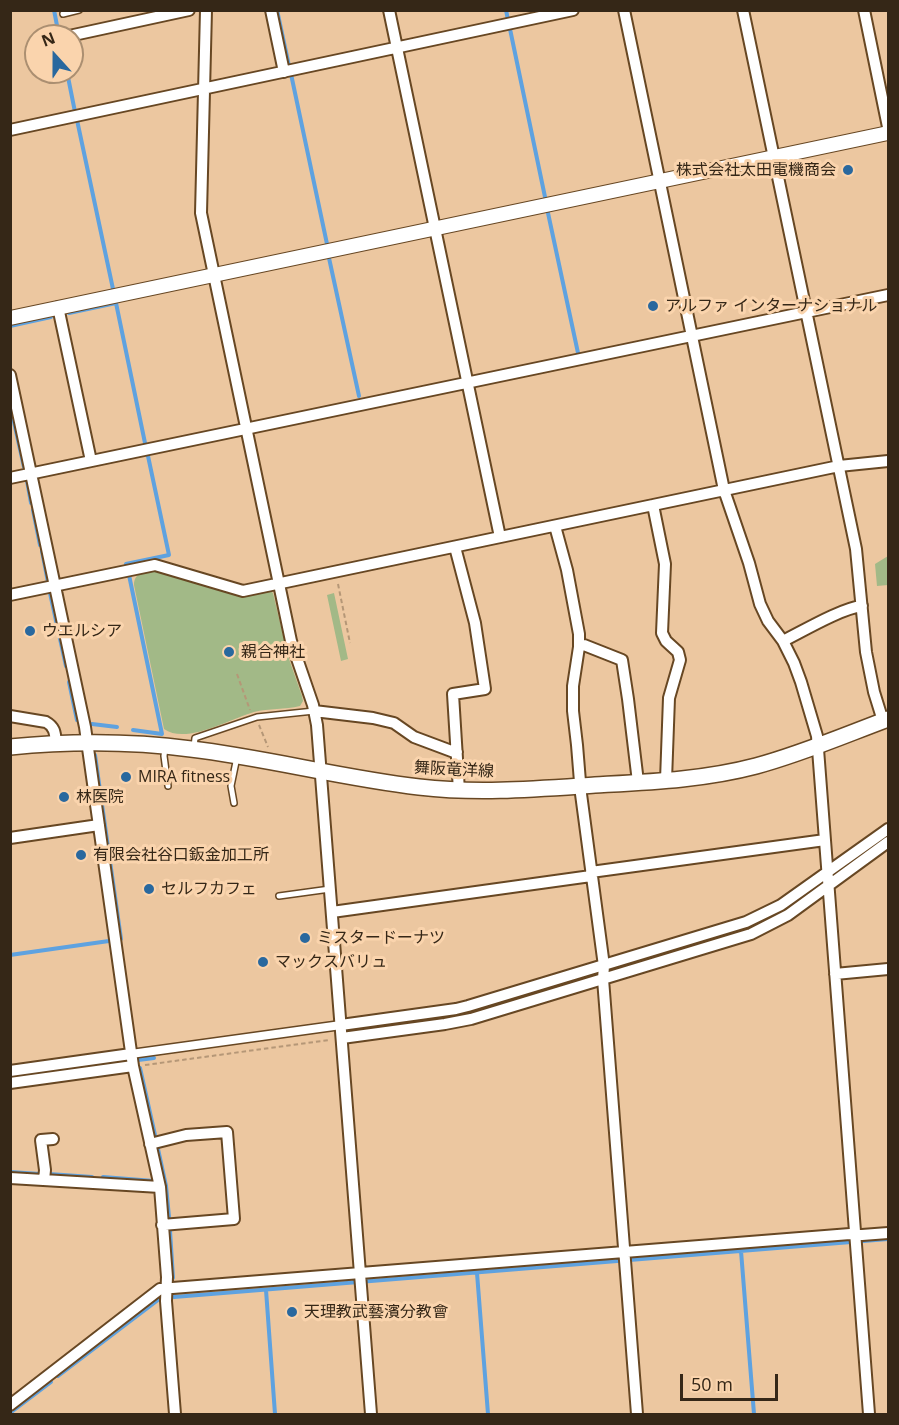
<!DOCTYPE html>
<html>
<head>
<meta charset="utf-8">
<style>
  body { margin:0 }
  #map { position:relative; width:899px; height:1425px; overflow:hidden; background:#ecc7a0; font-family:"Open Sans",sans-serif }
  canvas { display:block }
  .frame { position:absolute; inset:0; border:12px solid #352717; pointer-events:none }
  .north { position:absolute; left:24px; top:24px; width:60px; height:60px; box-sizing:border-box; background:#fad4ad; border:2px solid #ab8f71; border-radius:50%; rotate:339deg; font-size:16px; font-weight:700; line-height:24px; text-align:center; color:#352717 }
  .north::after { content:''; display:block; margin:auto; width:21px; height:27px; background:#29689e; clip-path:polygon(50% 0,100% 100%,50% 72%,0 100%) }
  .scale { position:absolute; left:680px; top:1374px; width:98px; height:27px; box-sizing:border-box; border:3px solid #352717; border-top:0; padding-left:8px; font-size:18px; line-height:21px; white-space:nowrap; color:#352717; -webkit-text-stroke:4px #fad4ad; paint-order:stroke }
</style>
</head>
<body>
<div id="map">
<canvas width="899" height="1425"></canvas>
<div class="frame"></div>
<div class="north">N</div>
<div class="scale">50 m</div>
</div>
<script>
const ctx = document.querySelector('canvas').getContext('2d');
ctx.lineJoin = 'round';
function fill(path, color) {
  ctx.fillStyle = color;
  ctx.fill(path, 'evenodd');
}
function trace(path, color, width, dash) {
  ctx.strokeStyle = color;
  ctx.lineWidth = width;
  ctx.lineCap = dash ? 'butt' : 'round';
  ctx.setLineDash(dash || []);
  ctx.stroke(path);
}
function write(font, color, halo, rows, align = 'center') {
  ctx.font = font + ' "Open Sans","Noto Sans JP",sans-serif';
  ctx.lineWidth = 6;
  ctx.setLineDash([]);
  ctx.textBaseline = 'middle';
  ctx.strokeStyle = halo;
  ctx.fillStyle = color;
  for (const [text, x, y, turn = 0] of rows) {
    ctx.save();
    ctx.translate(x, y);
    ctx.rotate((+turn || 0) * Math.PI / 180);
    ctx.textAlign = isNaN(turn) ? turn : align;
    if (halo) ctx.strokeText(text, 0, 0);
    ctx.fillText(text, 0, 0);
    ctx.restore();
  }
}
const green = new Path2D(`
  M 888,556 L 888,585 L 877,586 L 875,564 Z
  M 155,570 L 270,590 L 273,593 L 288,656 L 302,696 L 303,701 L 300,706 C 285,710 269,708 254,712 C 230,719 186,745 164,729 L 134,585 C 134,572 145,572 155,570 Z
  M 334,593 L 348,659 L 341,661 L 327,595 Z`);
const stream = new Path2D(`
  M 54,10 L 59,36
  M 277,10 L 289,66
  M 506,10 L 508,20
  M 510,29 L 545,197
  M 67,72 L 75,112
  M 291,74 L 327,244
  M 77,120 L 113,289
  M 548,213 L 578,353
  M 329,258 L 359,396
  M 116,303 L 145,443
  M 69,313 L 116,303
  M 10,326 L 51,317
  M 10,404 L 24,467
  M 27,481 L 31,503
  M 33,510 L 40,545
  M 42,551 L 48,582
  M 127,567 L 126,564 L 169,555 L 148,456
  M 129,575 L 162,734 L 133,730
  M 50,593 L 66,666
  M 69,682 L 77,720
  M 92,724 L 117,727
  M 95,755 L 121,939 L 119,939
  M 10,955 L 109,941
  M 138,1060 L 154,1058
  M 140,1068 L 155,1135
  M 158,1149 L 166,1186 L 169,1217
  M 10,1172 L 40,1174
  M 49,1174 L 92,1177
  M 103,1177 L 154,1181
  M 170,1231 L 173,1278
  M 741,1251 L 754,1414
  M 477,1273 L 488,1414
  M 266,1290 L 275,1414
  M 174,1297 L 888,1239
  M 58,1376 L 158,1300
  M 10,1413 L 51,1382`);
const path = new Path2D(`
  M 338,584 L 350,643
  M 237,674 L 250,710
  M 259,725 L 268,747
  M 145,1065 L 329,1040`);
const service = new Path2D(`
  M 63,14 L 79,10
  M 194,747 L 195,738 L 257,717 L 314,711
  M 165,748 L 164,756 L 168,786
  M 234,803 L 231,786 L 237,757
  M 279,896 L 330,889`);
const pedestrian = new Path2D(`
  M 131,1054 L 341,1025`);
const minor = new Path2D(`
  M 206,10 L 201,213 L 291,641 L 313,705 L 317,725 L 371,1414
  M 271,10 L 284,72
  M 389,10 L 500,537
  M 624,10 L 724,490 L 749,563 L 760,604 L 768,621 L 783,641 L 794,663 L 801,682 L 817,736 L 869,1414
  M 743,10 L 856,549 L 866,652 L 874,692 L 883,721
  M 864,10 L 888,127
  M 69,36 L 189,10
  M 10,130 L 573,10
  M 58,307 L 91,461
  M 10,375 L 85,727 L 133,1066 L 160,1187 L 167,1277 L 166,1301 L 175,1414
  M 10,478 L 888,295
  M 653,505 L 665,564 L 662,633 L 666,641 L 678,652 L 680,660 L 669,698 L 666,780
  M 555,526 L 567,570 L 579,634 L 579,647 L 573,686 L 573,711 L 577,745 L 581,794 L 604,966 L 603,979 L 637,1414
  M 455,547 L 475,623 L 485,689 L 453,694 L 459,791
  M 10,595 L 155,565 L 243,591 L 839,466 L 888,461
  M 783,641 C 803,631 842,608 862,606
  M 579,645 L 584,645 L 622,660 L 628,699 L 638,782
  M 314,711 L 373,718 L 394,723 L 414,737 L 454,752 L 457,752
  M 10,716 L 46,722 C 55,727 55,733 56,743
  M 10,838 L 99,825
  M 591,872 L 825,840
  M 332,912 L 591,876
  M 835,974 L 888,969
  M 341,1025 L 456,1009 L 468,1006 L 746,922 L 781,905 L 888,829
  M 342,1038 L 445,1024 L 471,1019 L 751,934 L 788,915 L 888,842
  M 10,1071 L 131,1054
  M 10,1083 L 133,1066
  M 150,1144 L 186,1135 L 227,1132 L 234,1219 L 162,1225
  M 10,1178 L 160,1187
  M 44,1180 L 45,1170 L 41,1140 L 53,1139
  M 10,1405 L 160,1289 L 850,1234 L 862,1235 L 888,1233`);
const tertiary = new Path2D(`
  M 10,318 L 888,133`);
const secondary = new Path2D(`
  M 10,747 C 71,741 131,741 191,749 C 267,758 342,778 419,787 C 478,794 536,789 595,785 C 649,782 703,780 756,766 C 801,754 845,735 888,719`);
const markers = [
  [848,170,6,"#29689e"],
  [653,306,6,"#29689e"],
  [30,631,6,"#29689e"],
  [229,652,6,"#29689e"],
  [126,777,6,"#29689e"],
  [64,797,6,"#29689e"],
  [81,855,6,"#29689e"],
  [149,889,6,"#29689e"],
  [305,938,6,"#29689e"],
  [263,962,6,"#29689e"],
  [292,1312,6,"#29689e"]
];
const poiNames = [
  ["株式会社太田電機商会",836,170,"right"],
  ["アルファ インターナショナル",665,306],
  ["ウエルシア",42,631],
  ["親合神社",241,652],
  ["MIRA fitness",138,777],
  ["林医院",76,797],
  ["有限会社谷口鈑金加工所",93,855],
  ["セルフカフェ",161,889],
  ["ミスタードーナツ",317,938],
  ["マックスバリュ",275,962],
  ["天理教武藝濱分教會",304,1312]
];
const streetNames = [
  ["舞阪竜洋線",454,770,3]
];
fill(green, '#a2b987');
trace(stream, '#5ea2e0', 4);
trace(service, '#674723', 8);
trace(pedestrian, '#674723', 11);
trace(minor, '#674723', 14);
trace(tertiary, '#674723', 16);
trace(secondary, '#674723', 18);
trace(path, '#b59777', 2, [4.5, 3]);
trace(service, '#fff', 5);
trace(pedestrian, '#fff', 8);
trace(minor, '#fff', 10);
trace(tertiary, '#fff', 14);
trace(secondary, '#fff', 15);
for (const [x, y, r, color] of markers) {
  const dot = new Path2D();
  dot.arc(x, y, r, 0, 2 * Math.PI);
  ctx.fillStyle = color;
  ctx.fill(dot);
  trace(dot, '#fad4ad', 2);
}
write('16px', '#352717', '#fad4ad', poiNames, 'left');
write('16px', '#352717', '#fad4ad', streetNames);
</script>
</body>
</html>
